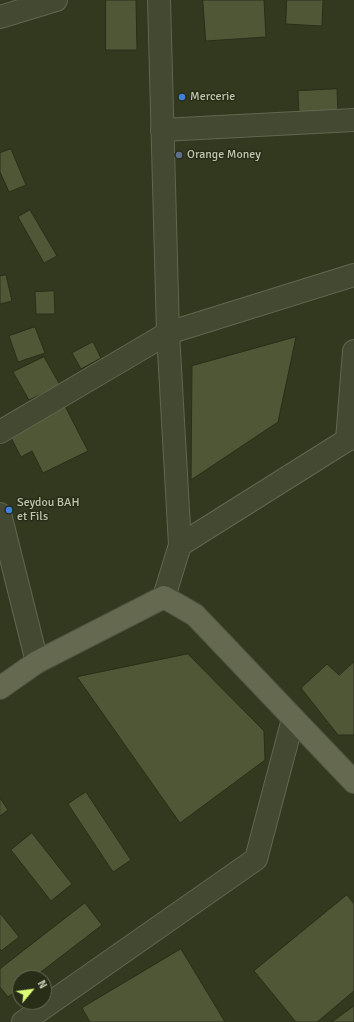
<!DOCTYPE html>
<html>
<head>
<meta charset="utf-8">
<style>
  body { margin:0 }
  #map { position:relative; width:354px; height:1022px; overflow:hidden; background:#33391e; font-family:Signika,sans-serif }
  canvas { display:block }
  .north { position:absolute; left:12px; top:970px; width:40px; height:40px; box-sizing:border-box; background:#282d18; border:1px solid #646a53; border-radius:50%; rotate:61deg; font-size:11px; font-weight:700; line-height:16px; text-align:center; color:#bfc6ac }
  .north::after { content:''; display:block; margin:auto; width:14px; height:18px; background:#ddff78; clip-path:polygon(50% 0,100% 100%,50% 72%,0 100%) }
</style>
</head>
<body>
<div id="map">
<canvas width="354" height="1022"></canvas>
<div class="north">N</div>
</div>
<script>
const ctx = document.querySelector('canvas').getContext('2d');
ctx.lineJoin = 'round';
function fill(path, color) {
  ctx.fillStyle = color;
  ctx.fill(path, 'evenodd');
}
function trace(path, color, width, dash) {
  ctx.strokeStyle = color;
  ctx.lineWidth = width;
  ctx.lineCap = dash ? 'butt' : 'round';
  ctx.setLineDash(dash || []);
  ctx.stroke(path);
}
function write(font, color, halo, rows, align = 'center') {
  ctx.font = font + ' Signika,sans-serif';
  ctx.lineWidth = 3;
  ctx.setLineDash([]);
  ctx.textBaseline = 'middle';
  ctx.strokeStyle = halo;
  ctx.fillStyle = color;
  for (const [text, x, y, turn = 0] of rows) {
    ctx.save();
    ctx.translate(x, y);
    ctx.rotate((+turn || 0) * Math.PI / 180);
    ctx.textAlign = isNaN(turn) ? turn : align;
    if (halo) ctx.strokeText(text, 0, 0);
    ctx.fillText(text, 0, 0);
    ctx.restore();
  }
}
const building = new Path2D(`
  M 106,0 L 136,0 L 137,50 L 106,50 Z
  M 203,0 L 264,0 L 266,37 L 206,41 Z
  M 287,0 L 323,0 L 322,26 L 286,24 Z
  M 337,89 L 338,113 L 299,114 L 298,91 Z
  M 11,149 L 26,185 L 9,192 L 0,172 L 0,153 Z
  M 30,210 L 57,256 L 44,263 L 18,217 Z
  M 6,275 L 12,301 L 0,304 L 0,276 Z
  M 54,291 L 55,314 L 36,314 L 35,292 Z
  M 35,327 L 45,353 L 18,362 L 9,336 Z
  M 296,337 L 278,422 L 191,480 L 192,366 Z
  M 93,342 L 101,358 L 81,369 L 72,353 Z
  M 44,357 L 60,385 L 29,400 L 13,372 Z
  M 65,406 L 88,451 L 43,473 L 32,451 L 21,457 L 9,434 Z
  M 188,654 L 264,731 L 265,760 L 180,823 L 77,677 Z
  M 354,662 L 354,735 L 338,735 L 301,688 L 327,664 L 339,675 Z
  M 86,792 L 131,860 L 113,872 L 68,804 Z
  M 0,798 L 8,810 L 0,816 Z
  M 32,833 L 72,884 L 51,901 L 11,850 Z
  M 347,895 L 354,904 L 354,991 L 317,1022 L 296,1022 L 254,971 Z
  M 85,903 L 102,925 L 33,978 L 20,978 L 20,988 L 8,997 L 0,987 L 0,969 Z
  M 0,913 L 19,937 L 1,951 L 0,949 Z
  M 181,949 L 225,1022 L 90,1022 L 82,1008 Z
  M 354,1006 L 354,1022 L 332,1022 Z`);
const minor = new Path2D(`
  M 0,17 L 56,0
  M 162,130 L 354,120
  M 0,432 L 168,333 L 354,275
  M 347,440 L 354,351
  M 0,514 L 37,662
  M 180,545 L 347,440 L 354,438
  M 23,1022 L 256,859 L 293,719`);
const tertiary = new Path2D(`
  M 159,0 L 168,333 L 180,545 L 164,597`);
const primary = new Path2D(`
  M 0,688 L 37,662 L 164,597 L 195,615 L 354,782`);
const markers = [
  [182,97,4,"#3f7fe0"],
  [179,155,4,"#5c6f8a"],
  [9,510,4,"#3f7fe0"]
];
const poiNames = [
  ["Mercerie",190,97],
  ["Orange Money",187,155],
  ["Seydou BAH",17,503],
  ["et Fils",17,517]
];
fill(building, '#505737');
trace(building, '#2a2f1a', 1);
trace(minor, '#616750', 24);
trace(tertiary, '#616750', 24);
trace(primary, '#4f553f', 24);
trace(minor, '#444932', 22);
trace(tertiary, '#444932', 22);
trace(primary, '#646950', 22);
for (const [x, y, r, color] of markers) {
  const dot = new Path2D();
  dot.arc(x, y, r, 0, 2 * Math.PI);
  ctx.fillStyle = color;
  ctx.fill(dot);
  trace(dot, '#282d18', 1.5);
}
write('12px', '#bfc6ac', '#282d18', poiNames, 'left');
</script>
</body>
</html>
